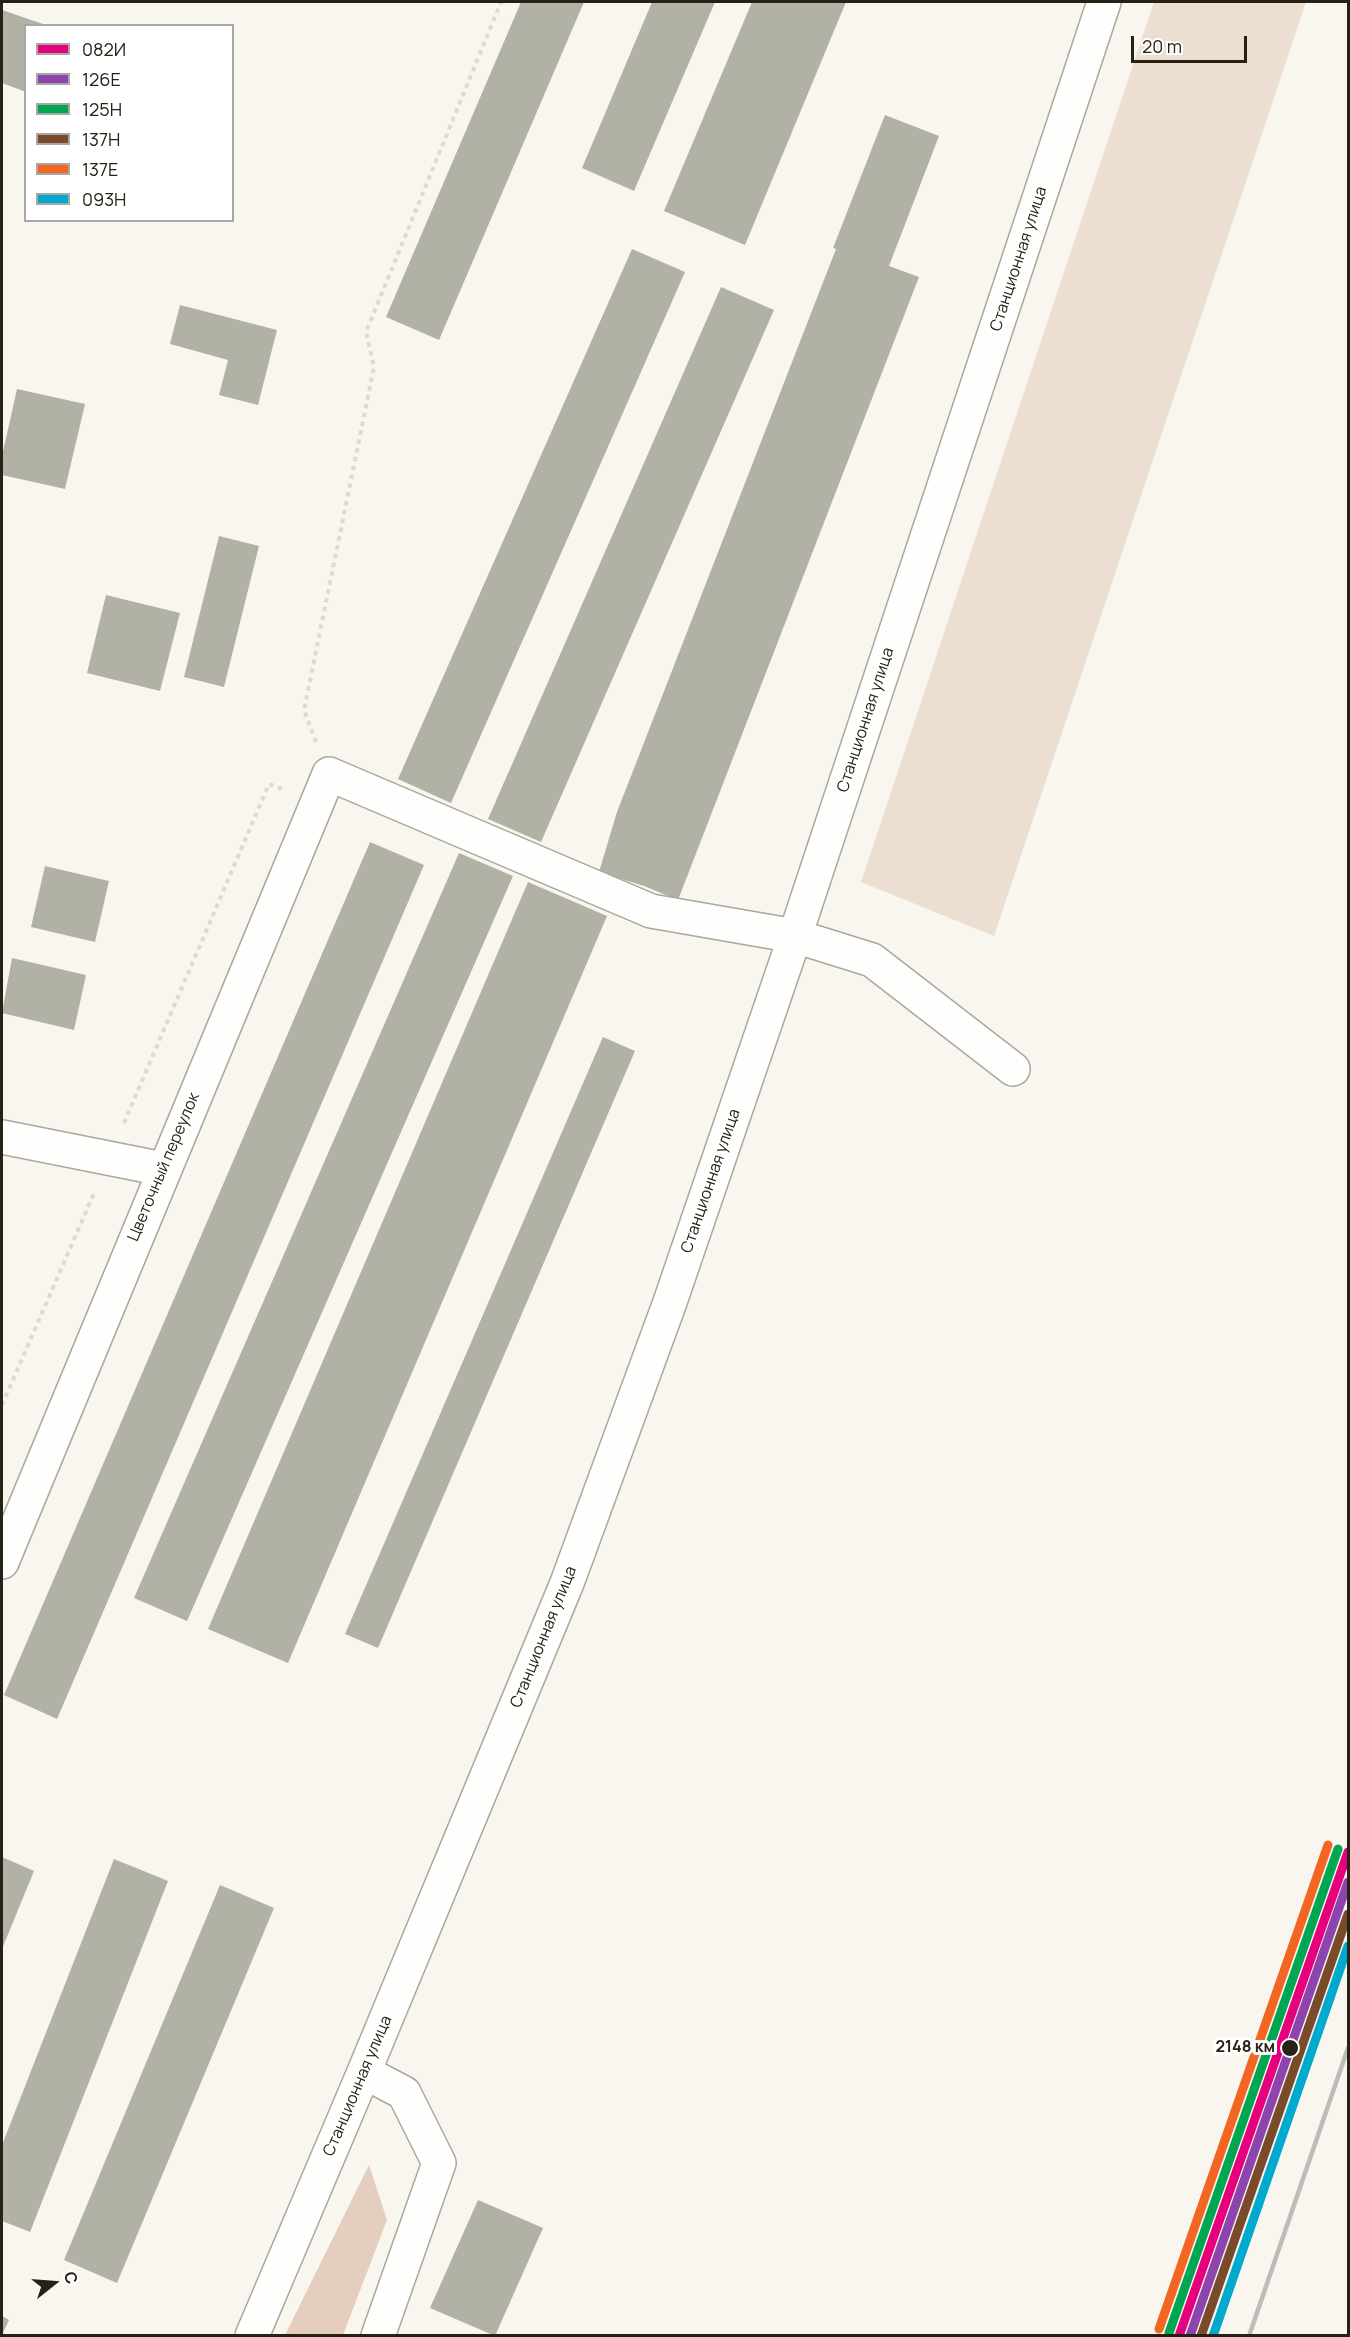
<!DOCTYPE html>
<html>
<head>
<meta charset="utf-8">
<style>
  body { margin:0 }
  #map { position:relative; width:1350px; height:2337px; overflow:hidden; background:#f8f6ee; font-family:Manrope,sans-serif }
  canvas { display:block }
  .frame { position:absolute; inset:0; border:3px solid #272215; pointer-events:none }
  .legend { position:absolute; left:24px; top:24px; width:210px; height:198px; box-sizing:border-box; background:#fff; border:2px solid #a9a7a1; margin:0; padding:8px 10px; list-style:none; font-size:18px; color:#272215 }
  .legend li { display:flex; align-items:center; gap:12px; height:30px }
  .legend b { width:30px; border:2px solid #a9a7a1 }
  .north { position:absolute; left:24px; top:2253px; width:60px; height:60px; -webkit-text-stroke:4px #fff; paint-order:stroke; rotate:73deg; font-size:16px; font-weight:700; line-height:24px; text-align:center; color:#272215 }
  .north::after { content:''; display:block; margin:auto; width:21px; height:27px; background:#272215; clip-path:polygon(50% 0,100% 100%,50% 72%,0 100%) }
  .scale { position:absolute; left:1131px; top:36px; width:116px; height:27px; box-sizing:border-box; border:3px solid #272215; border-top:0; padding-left:8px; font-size:18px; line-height:21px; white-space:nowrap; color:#272215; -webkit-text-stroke:4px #fff; paint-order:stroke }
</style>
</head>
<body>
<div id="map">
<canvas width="1350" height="2337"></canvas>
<div class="frame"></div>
<ul class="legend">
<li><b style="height:8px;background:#e5007d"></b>082И</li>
<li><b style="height:8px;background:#8e44ad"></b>126Е</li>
<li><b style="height:8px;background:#00a651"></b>125Н</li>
<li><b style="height:8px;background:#7a4b2a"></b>137Н</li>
<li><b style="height:8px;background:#f26522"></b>137Е</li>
<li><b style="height:8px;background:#00a9ce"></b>093Н</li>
</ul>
<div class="north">С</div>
<div class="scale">20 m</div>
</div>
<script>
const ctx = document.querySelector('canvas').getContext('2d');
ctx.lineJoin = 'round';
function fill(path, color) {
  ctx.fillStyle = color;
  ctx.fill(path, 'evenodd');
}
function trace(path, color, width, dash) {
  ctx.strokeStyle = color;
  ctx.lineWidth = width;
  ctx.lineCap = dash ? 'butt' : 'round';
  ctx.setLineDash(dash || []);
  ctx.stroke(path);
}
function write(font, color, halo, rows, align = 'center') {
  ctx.font = font + ' Manrope,sans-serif';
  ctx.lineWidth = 6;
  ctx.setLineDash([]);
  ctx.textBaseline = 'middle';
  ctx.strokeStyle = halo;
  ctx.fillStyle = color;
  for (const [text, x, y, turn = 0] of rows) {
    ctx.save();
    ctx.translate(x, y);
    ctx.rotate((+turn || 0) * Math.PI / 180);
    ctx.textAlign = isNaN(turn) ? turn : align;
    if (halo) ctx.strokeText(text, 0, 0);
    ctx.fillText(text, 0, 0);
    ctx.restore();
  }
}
const green = new Path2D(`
  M 1154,2 L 1306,2 L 994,936 L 861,882 Z`);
const forest = new Path2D(`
  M 369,2165 L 387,2220 L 343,2335 L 285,2335 Z`);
const building = new Path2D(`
  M 521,2 L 584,2 L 439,340 L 386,317 Z
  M 652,2 L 715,2 L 634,191 L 582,168 Z
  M 752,2 L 846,2 L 745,245 L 664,211 Z
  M 2,10 L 46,25 L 26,26 L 26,92 L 2,83 Z
  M 885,115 L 939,136 L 889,266 L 919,277 L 678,900 L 644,886 L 599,872 L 617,812 L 836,249 L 833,248 Z
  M 632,249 L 685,272 L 451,803 L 398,779 Z
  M 721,287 L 774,310 L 541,842 L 488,819 Z
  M 180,305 L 277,330 L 258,405 L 219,395 L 228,360 L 170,344 Z
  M 17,389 L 85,404 L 65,489 L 2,475 L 2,456 Z
  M 219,536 L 259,546 L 224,687 L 184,677 Z
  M 106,595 L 180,613 L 160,691 L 87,673 Z
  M 370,842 L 424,865 L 57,1719 L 4,1695 Z
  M 459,853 L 513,876 L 187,1621 L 134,1598 Z
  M 45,866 L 109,881 L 95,942 L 31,927 Z
  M 528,882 L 607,916 L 288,1663 L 208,1629 Z
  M 12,958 L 86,975 L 74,1030 L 2,1013 Z
  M 603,1037 L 635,1051 L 378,1648 L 345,1634 Z
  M 2,1857 L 34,1871 L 2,1949 Z
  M 114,1859 L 168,1881 L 30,2232 L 2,2221 L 2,2145 Z
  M 220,1885 L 274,1908 L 117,2283 L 64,2260 Z
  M 478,2200 L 543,2228 L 495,2336 L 430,2308 Z
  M 2,2316 L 9,2320 L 2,2335 Z`);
const path = new Path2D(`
  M 316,742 L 304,710 L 374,367 L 366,332 L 501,2
  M 124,1123 L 269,784 L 285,790
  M 2,1405 L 95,1191`);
const minor = new Path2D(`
  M 2,1137 L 163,1169
  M 2,1562 L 329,774 L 651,911 L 795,936 L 872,960 L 1013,1069
  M 364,2072 L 404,2093 L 439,2163 L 378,2336
  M 252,2336 L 364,2072 L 567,1583 L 670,1302 L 795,936 L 1104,2`);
const rail = new Path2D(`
  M 1249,2336 L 1348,2048`);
const rail1 = new Path2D(`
  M 1179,2336 L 1348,1852`);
const rail2 = new Path2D(`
  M 1190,2336 L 1348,1882`);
const rail3 = new Path2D(`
  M 1169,2333 L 1338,1849`);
const rail4 = new Path2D(`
  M 1201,2336 L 1348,1914`);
const rail5 = new Path2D(`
  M 1159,2329 L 1328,1845`);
const rail6 = new Path2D(`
  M 1213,2336 L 1348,1946`);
const markers = [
  [1290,2048,9,"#272215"]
];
const streetNames = [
  ["Станционная улица",1019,259,-72],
  ["Станционная улица",866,720,-72],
  ["Цветочный переулок",164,1167,-67],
  ["Станционная улица",711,1181,-71],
  ["Станционная улица",544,1637,-68],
  ["Станционная улица",358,2086,-67]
];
const stopNames = [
  ["2148 км",1275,2048]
];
fill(green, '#edded2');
fill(forest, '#e6cebe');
fill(building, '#b2b1a6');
trace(minor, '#aaa79e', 36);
trace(path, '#dbdad7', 4, [4.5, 4.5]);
trace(minor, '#fefefc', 33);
trace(rail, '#bcbcb9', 4.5);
trace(rail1, '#e5007d', 9);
trace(rail2, '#8e44ad', 9);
trace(rail3, '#00a651', 9);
trace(rail4, '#7a4b2a', 9);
trace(rail5, '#f26522', 9);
trace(rail6, '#00a9ce', 9);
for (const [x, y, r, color] of markers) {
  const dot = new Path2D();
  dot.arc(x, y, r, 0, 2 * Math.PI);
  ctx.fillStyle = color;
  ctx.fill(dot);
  trace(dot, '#fff', 2);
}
write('16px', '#272215', '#fff', streetNames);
write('bold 16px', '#272215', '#fff', stopNames, 'right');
</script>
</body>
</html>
